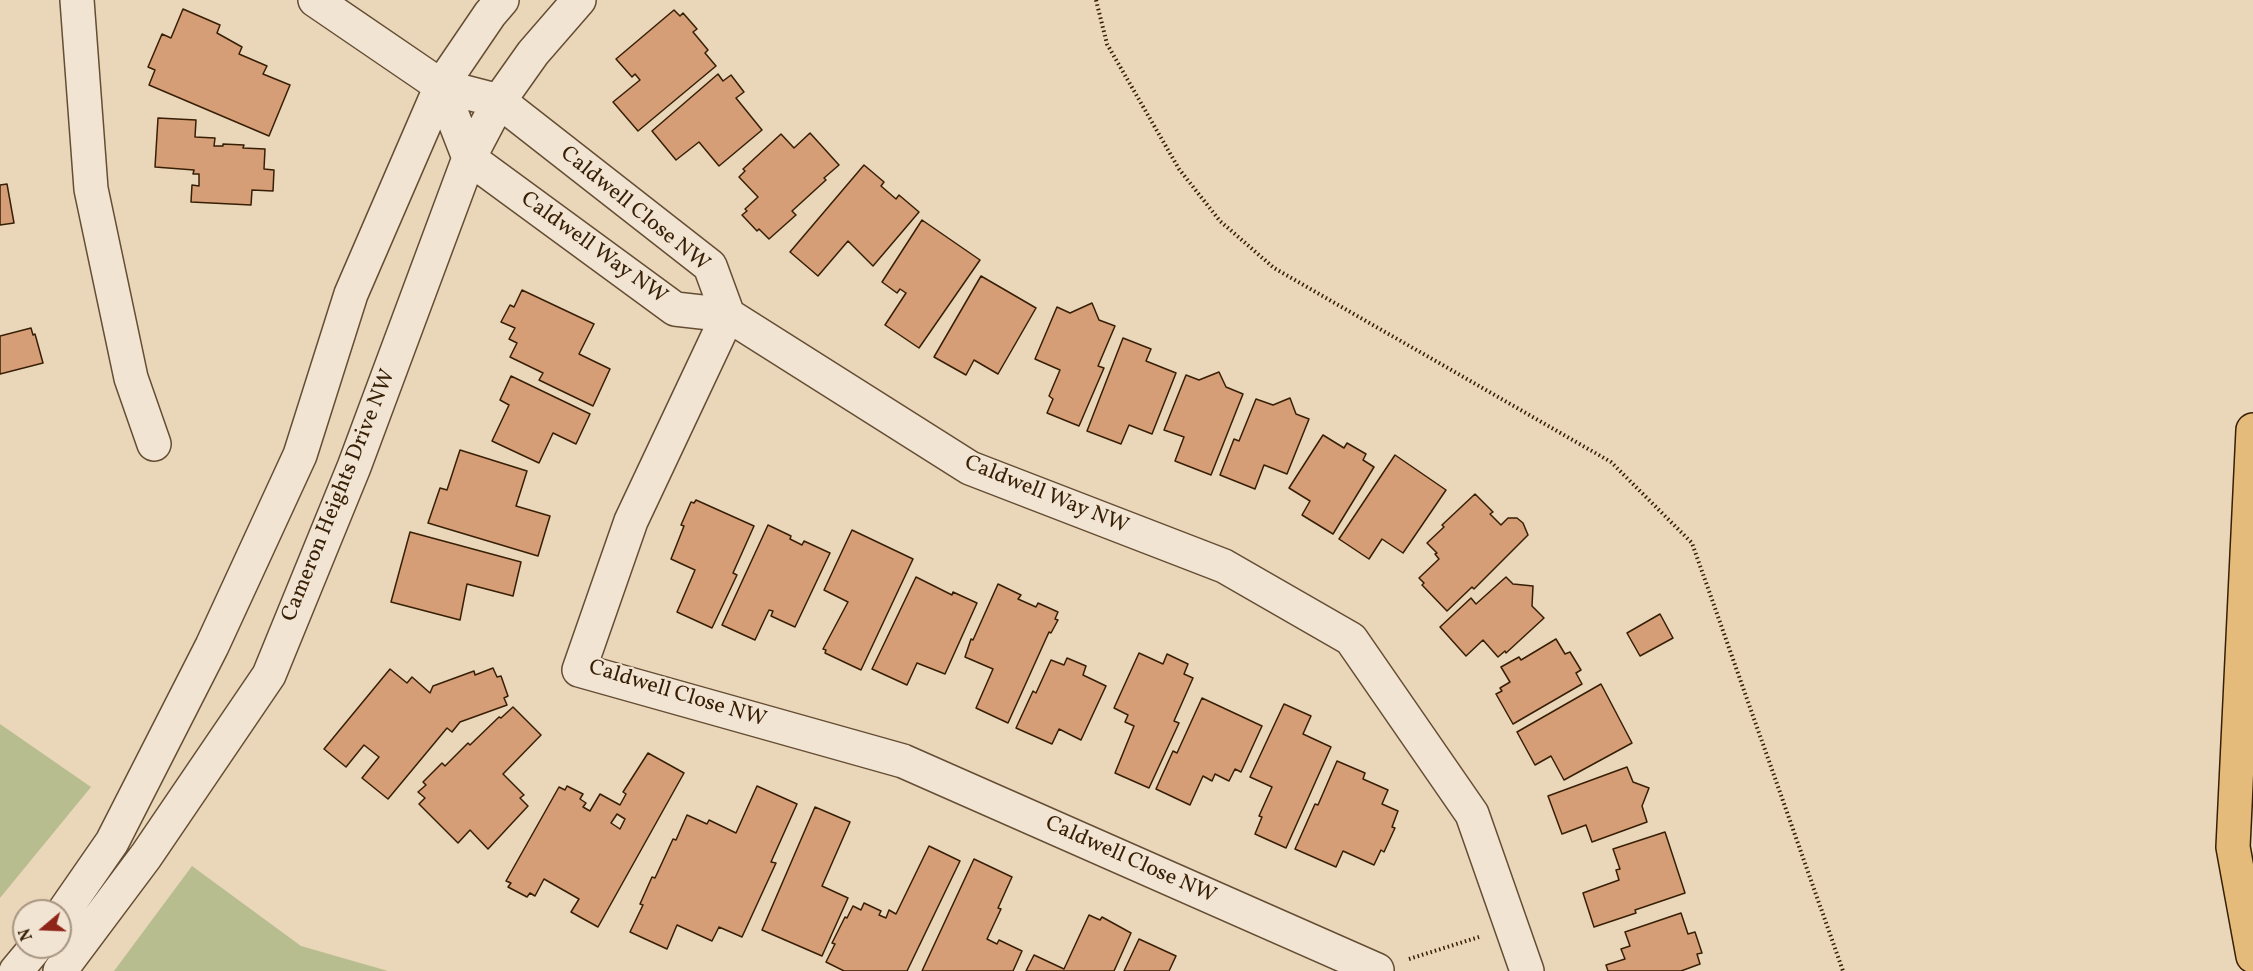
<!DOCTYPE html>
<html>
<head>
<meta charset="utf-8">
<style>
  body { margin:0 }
  #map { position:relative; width:2253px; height:971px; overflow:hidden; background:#ead6b9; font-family:Vollkorn,serif }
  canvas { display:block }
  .north { position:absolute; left:12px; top:899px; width:60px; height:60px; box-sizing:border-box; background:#f1e4d2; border:2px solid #a79580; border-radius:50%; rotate:251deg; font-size:16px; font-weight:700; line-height:24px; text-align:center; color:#371f06 }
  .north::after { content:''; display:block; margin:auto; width:21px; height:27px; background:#8f2418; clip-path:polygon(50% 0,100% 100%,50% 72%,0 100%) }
</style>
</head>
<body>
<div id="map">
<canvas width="2253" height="971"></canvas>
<div class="north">N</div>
</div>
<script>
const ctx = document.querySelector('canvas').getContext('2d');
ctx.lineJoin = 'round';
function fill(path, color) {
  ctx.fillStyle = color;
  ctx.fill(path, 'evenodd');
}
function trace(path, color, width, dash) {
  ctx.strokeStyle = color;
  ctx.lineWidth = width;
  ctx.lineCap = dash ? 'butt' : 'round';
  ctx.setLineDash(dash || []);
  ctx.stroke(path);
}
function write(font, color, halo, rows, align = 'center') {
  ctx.font = font + ' Vollkorn,serif';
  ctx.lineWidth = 4.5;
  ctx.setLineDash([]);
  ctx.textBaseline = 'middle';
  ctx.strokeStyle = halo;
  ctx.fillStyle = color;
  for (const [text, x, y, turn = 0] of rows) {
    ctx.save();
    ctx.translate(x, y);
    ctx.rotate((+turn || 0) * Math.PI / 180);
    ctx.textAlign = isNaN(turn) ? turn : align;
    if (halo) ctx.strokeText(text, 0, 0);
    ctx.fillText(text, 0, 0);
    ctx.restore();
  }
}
const green = new Path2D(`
  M 0,724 L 91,787 L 0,898 Z
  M 192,866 L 301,946 L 388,971 L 114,971 Z`);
const building = new Path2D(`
  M 183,9 L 220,25 L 217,33 L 242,47 L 239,54 L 267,66 L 263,74 L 290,85 L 269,136 L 149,85 L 155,70 L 148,67 L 162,34 L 171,38 Z
  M 674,10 L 680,16 L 683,13 L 697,29 L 693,32 L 708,50 L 705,53 L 716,66 L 638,131 L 613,102 L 640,80 L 635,74 L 632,77 L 616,59 Z
  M 718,74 L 723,81 L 731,75 L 744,92 L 736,98 L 762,130 L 719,166 L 699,142 L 676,160 L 652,131 Z
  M 158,118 L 196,120 L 195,137 L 215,138 L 214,146 L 223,146 L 223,144 L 244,145 L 243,148 L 265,149 L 264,169 L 274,170 L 273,191 L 252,190 L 251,205 L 191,202 L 192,185 L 199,186 L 199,174 L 193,174 L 194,170 L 155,167 Z
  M 810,133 L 839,165 L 824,178 L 826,180 L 792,211 L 796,215 L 769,239 L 759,229 L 757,231 L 742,215 L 747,211 L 745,209 L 758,197 L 739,177 L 745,171 L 743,169 L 781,134 L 794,148 Z
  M 864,165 L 884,182 L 881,186 L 896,199 L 899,195 L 919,212 L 873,266 L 848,241 L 818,276 L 790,252 Z
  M 7,184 L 14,223 L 0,225 L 0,185 Z
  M 922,220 L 980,260 L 919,348 L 885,325 L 906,293 L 900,289 L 897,293 L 882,282 Z
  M 981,276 L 1036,308 L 998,374 L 974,360 L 966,375 L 934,357 Z
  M 522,290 L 594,324 L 579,354 L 610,369 L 593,406 L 539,380 L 543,373 L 510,357 L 517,343 L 509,339 L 515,328 L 501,322 L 510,305 L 514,307 Z
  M 1092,303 L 1099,320 L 1115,326 L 1098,366 L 1104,368 L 1079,426 L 1047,413 L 1053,399 L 1049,396 L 1060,370 L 1035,359 L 1057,307 L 1070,313 Z
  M 31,328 L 33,335 L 35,334 L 43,363 L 0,374 L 0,336 Z
  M 1123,338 L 1151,349 L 1146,361 L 1176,373 L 1152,434 L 1129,425 L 1121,444 L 1087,431 Z
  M 1219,372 L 1226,387 L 1243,394 L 1211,475 L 1175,461 L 1184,437 L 1164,430 L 1186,375 L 1199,380 Z
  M 511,376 L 590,414 L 576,444 L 553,433 L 539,463 L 492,441 L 509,405 L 500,400 Z
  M 1290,398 L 1296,414 L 1309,419 L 1287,474 L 1264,465 L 1255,489 L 1220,475 L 1234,439 L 1239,441 L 1256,399 L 1273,405 Z
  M 1323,435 L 1344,448 L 1347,443 L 1366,454 L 1363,460 L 1374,467 L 1333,534 L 1302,515 L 1310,501 L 1289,488 Z
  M 460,450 L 527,471 L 516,506 L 550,516 L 538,556 L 428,523 L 440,488 L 447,490 Z
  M 1395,455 L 1446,490 L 1403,553 L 1382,539 L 1369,559 L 1339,539 Z
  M 1475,494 L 1493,512 L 1490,514 L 1501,525 L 1508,518 L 1517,518 L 1523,523 L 1528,535 L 1474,589 L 1472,587 L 1447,611 L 1422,585 L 1424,583 L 1419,578 L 1439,559 L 1435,554 L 1437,553 L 1427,543 L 1444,527 L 1442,525 Z
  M 696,500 L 754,526 L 733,573 L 737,575 L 712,628 L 677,612 L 695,570 L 671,559 L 684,526 L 681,525 L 691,502 L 694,503 Z
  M 768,525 L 791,536 L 790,539 L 802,545 L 804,541 L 830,553 L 795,627 L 771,616 L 773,611 L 769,610 L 755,640 L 722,625 Z
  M 852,530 L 913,559 L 861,670 L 825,653 L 826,650 L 823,649 L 848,602 L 824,590 Z
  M 410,532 L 521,562 L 513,596 L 467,584 L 460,620 L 391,602 Z
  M 916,577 L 952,595 L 953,592 L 977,603 L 945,674 L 917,663 L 907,685 L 872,669 Z
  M 1506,577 L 1513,584 L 1533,586 L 1532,606 L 1544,618 L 1506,653 L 1505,651 L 1498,657 L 1483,640 L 1466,656 L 1440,627 L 1471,598 L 1476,604 Z
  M 998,584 L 1021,595 L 1018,599 L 1036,607 L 1038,603 L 1058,612 L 1055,619 L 1058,620 L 1051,633 L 1049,632 L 1008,723 L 976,708 L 993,669 L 965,657 L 971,639 L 973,640 Z
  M 1660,614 L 1673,638 L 1640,656 L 1627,633 Z
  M 1556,639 L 1565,654 L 1570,652 L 1581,670 L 1576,673 L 1582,684 L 1513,724 L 1496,694 L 1502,691 L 1500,688 L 1510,682 L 1501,667 L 1519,657 L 1521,660 Z
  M 1139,653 L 1163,664 L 1167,654 L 1188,664 L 1184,674 L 1193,678 L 1174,721 L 1179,723 L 1149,788 L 1115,773 L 1134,726 L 1125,722 L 1128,715 L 1114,708 Z
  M 1067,658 L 1086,666 L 1083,675 L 1106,686 L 1081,740 L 1059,729 L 1052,744 L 1016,728 L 1033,691 L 1036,693 L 1051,660 L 1064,665 Z
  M 493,668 L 497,677 L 501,676 L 508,696 L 504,698 L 507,705 L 460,722 L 452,732 L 447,728 L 388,799 L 362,778 L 379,757 L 364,745 L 346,767 L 324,749 L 390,669 L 407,683 L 412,677 L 430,693 L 433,686 L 474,671 L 475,675 Z
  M 1601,684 L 1632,743 L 1564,780 L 1551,756 L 1535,765 L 1517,732 Z
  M 1202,698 L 1262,726 L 1241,772 L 1235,769 L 1229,781 L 1215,774 L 1212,781 L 1203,776 L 1190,805 L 1156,789 L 1173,751 L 1177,753 Z
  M 1284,704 L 1311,716 L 1303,734 L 1331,747 L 1286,848 L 1255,834 L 1262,817 L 1259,816 L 1272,787 L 1250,777 Z
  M 513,707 L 541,735 L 503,774 L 524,795 L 520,798 L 528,806 L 488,849 L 470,830 L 458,843 L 419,804 L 425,798 L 418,792 L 426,785 L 423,782 L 442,763 L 445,766 L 468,743 L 470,745 L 499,717 L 501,718 Z
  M 648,753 L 684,773 L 598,927 L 571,912 L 579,899 L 544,879 L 535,896 L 530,893 L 527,897 L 508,887 L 511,883 L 506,881 L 559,787 L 565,790 L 567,786 L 583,794 L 580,799 L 586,803 L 583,807 L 590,811 L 600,794 L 620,805 L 626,794 L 623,792 Z
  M 1337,761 L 1365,773 L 1363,779 L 1388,790 L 1382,804 L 1398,811 L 1392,827 L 1395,828 L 1384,852 L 1381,850 L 1374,865 L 1343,851 L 1336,867 L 1295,849 L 1315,804 L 1318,805 Z
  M 1627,767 L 1633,782 L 1649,788 L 1642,806 L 1647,822 L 1592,842 L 1586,825 L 1562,834 L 1548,796 Z
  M 757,786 L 797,804 L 771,862 L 776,863 L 742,937 L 719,927 L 712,941 L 677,925 L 667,949 L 630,932 L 643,905 L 640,904 L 652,877 L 655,878 L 673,839 L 676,840 L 687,815 L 707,824 L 709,820 L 736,833 Z
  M 815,807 L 850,822 L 822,886 L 848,898 L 822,956 L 762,930 Z
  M 617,814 L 625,819 L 620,829 L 611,823 Z
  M 1665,832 L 1685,893 L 1635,910 L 1636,913 L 1594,927 L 1583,893 L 1619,880 L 1616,870 L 1620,869 L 1613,849 Z
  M 929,846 L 960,861 L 907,971 L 844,971 L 826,962 L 835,944 L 832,943 L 845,917 L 847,918 L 853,906 L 861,910 L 864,903 L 881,911 L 879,915 L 886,918 L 889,910 L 896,914 Z
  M 974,859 L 1012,877 L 998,908 L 1001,909 L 987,939 L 997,944 L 999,940 L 1022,951 L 1013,971 L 922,971 Z
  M 1681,913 L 1688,934 L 1695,932 L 1702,953 L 1697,954 L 1700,964 L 1681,971 L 1608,971 L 1606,965 L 1625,959 L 1621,949 L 1630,946 L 1625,932 Z
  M 1089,915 L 1100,920 L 1102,917 L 1131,933 L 1114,971 L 1026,971 L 1034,955 L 1064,969 Z
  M 1139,939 L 1176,956 L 1169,971 L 1124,971 Z`);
const path = new Path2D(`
  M 1096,0 L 1107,44 L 1179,169 L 1220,221 L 1274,268 L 1611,462 L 1692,543 L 1843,971
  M 1409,959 L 1479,937`);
const minor = new Path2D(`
  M 77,0 L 91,189 L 131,378 L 154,444
  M 315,0 L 441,86 L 499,101 L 710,266 L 728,315 L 631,521 L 579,670 L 903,761 L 1377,970
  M 441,86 L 469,158 L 675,309 L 728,315 L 970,468 L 1224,566 L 1351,639 L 1472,814 L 1527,971
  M 60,917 L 112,842 L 212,646 L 300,455 L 351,294 L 441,86 L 490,14 L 502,0
  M 16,971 L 36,947
  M 60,971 L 146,856 L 269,675 L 354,467 L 469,158 L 499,101 L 533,53 L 579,0`);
const highway = new Path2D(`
  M 2253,430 L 2233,847 L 2253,956`);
const streetNames = [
  ["Caldwell Close NW",634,210,39],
  ["Caldwell Way NW",593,249,36],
  ["Cameron Heights Drive NW",340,496,-68],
  ["Caldwell Way NW",1046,496,22],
  ["Caldwell Close NW",677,695,17],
  ["Caldwell Close NW",1130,861,24]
];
fill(green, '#b8bd8f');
fill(building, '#d69e76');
trace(building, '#371f06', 1.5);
trace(minor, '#644d33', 36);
trace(highway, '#371f06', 36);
trace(path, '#371f06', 4, [1.5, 3]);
trace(minor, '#f1e4d2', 33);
trace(highway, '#e5bb7c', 33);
write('22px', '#371f06', '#f1e4d2', streetNames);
</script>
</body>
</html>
